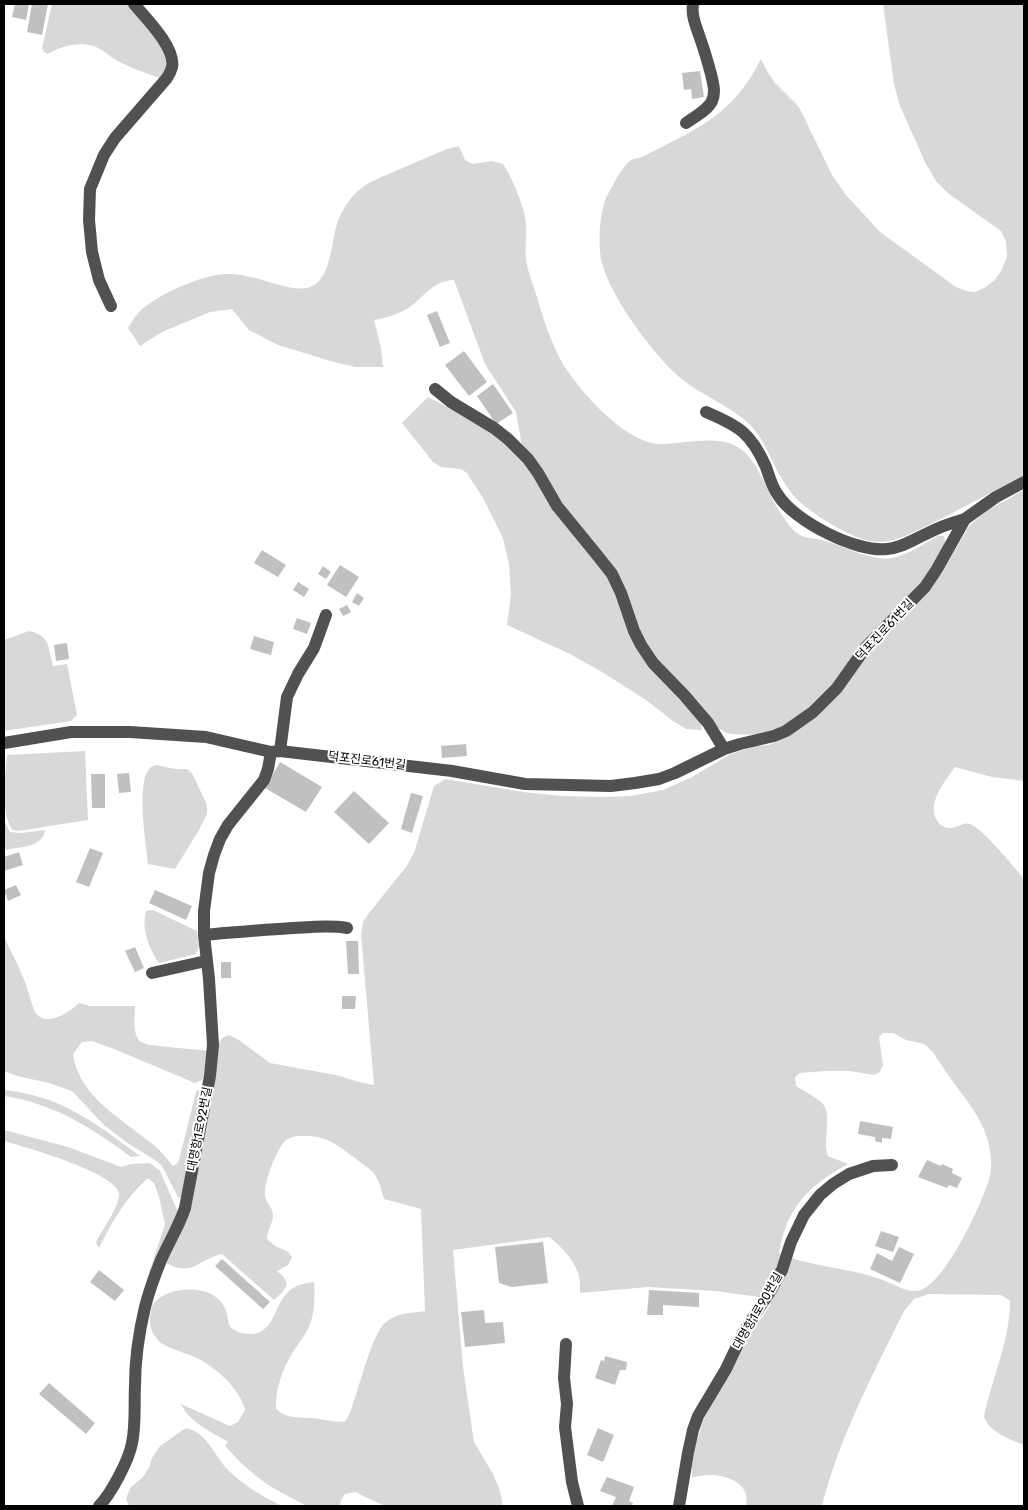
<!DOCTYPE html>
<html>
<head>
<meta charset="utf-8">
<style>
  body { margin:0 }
  #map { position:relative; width:1028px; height:1510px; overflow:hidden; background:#fff; font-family:Rubik,sans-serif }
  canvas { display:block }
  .frame { position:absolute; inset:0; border:5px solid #000; pointer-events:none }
</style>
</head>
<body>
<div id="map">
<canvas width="1028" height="1510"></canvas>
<div class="frame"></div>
</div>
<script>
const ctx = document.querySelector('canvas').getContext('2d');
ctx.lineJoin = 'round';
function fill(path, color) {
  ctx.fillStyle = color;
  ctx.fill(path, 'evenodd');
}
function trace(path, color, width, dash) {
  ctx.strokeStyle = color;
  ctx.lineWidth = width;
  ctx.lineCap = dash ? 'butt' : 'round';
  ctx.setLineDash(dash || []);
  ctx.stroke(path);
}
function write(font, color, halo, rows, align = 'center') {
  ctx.font = font + ' Rubik,"Noto Sans KR",sans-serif';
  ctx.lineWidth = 4;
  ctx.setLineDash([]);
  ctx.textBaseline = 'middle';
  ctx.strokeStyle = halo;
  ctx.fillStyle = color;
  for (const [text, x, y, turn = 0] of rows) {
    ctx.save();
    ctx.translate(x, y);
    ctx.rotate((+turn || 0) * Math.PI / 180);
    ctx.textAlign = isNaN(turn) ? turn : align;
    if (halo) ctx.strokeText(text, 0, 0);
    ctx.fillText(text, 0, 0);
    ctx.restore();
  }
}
const green = new Path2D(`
  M 52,4 L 127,4 C 137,17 175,53 165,72 C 164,74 162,76 160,78 C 146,73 133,69 120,62 C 113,59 107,53 100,49 C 85,40 62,45 48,54 L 44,52 L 42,48 Z
  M 883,4 L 1024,4 L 1024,475 C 995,490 967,506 937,521 C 923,527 910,535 894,540 C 886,542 878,542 869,541 C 847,536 808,512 793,495 C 788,489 783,481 779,474 C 770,458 764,439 751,426 C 733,407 705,397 684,381 C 656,359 611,298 602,263 C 598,248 599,220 604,204 C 606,196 623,165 630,161 C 634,158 641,158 646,155 C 697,129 734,114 761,59 L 767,71 L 775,83 L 799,107 L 832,175 L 846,195 L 880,232 L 956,287 L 966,291 L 975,292 L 984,288 L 994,281 L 1001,271 L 1007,257 L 1006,242 L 1001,231 L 949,194 L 936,181 L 926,164 L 900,106 L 894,84 Z
  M 459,146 L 465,160 L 472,164 L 492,161 L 503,164 C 512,177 525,208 526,224 C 527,237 524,251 527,265 C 529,275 533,284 536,294 C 543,318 551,343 563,364 C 580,392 628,446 663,444 C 684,443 715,436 734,445 C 758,456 766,492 780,512 C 785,519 790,528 797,533 C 803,538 810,538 818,539 C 838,543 860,556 879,558 C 883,559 887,559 891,558 C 907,556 923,544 938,536 L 944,536 C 948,547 937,560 932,570 L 813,707 L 779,731 L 761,735 L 732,734 L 726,733 L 717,727 L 701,722 L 702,730 L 686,729 L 673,721 L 646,700 L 602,672 L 570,654 L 507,625 L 511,595 L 509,564 L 503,538 L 483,498 L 467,473 L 461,469 L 441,467 L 433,462 L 402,423 L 428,397 L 522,446 L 516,412 L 485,364 L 454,280 C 433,281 426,295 411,306 C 400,314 387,318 374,320 L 381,348 L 383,367 L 356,367 L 334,362 L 278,345 L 249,330 L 232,309 L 210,312 L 162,332 L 140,346 L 128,328 C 132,321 136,315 141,310 C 158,295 195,278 217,275 C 228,273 239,274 251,277 C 266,280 295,293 310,287 C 334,278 330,236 340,216 C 344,207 350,198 358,191 C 366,183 379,178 391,173 C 409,165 428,157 447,149 Z
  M 1024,490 L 1024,781 L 992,777 L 955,767 C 945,781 925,805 938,822 C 941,826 946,828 951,828 C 957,828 963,822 970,824 C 981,827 1015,868 1024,879 L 1024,1445 C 1011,1440 987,1431 984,1416 C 992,1378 1010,1341 1010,1301 L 1006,1298 L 1001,1295 L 929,1294 L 914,1299 L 904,1311 C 873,1374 839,1438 822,1506 L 746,1506 C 753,1478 712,1470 692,1478 L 692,1466 L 696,1445 L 703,1421 L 743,1345 L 771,1304 L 759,1297 L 715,1291 L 648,1287 L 580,1293 C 580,1288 580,1282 579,1277 C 577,1263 560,1245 549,1237 L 453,1250 L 463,1367 L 472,1429 L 474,1442 L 493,1474 L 499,1488 L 502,1500 L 502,1506 L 385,1506 L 355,1492 L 345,1494 L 341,1500 L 340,1506 L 307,1506 L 297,1501 L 268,1485 L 256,1476 L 241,1463 L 225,1446 L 228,1442 C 212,1432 189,1422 181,1404 L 230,1426 L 238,1422 L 245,1410 C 239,1386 212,1364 190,1355 C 182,1352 164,1347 159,1341 C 153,1335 149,1326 150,1317 C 151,1314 151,1309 152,1306 C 160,1292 183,1288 197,1290 C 212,1292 223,1299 227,1314 C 228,1317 228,1322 229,1325 C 233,1332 247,1335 254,1334 C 275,1330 275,1303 289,1291 C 295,1285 305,1283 314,1282 C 315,1297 315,1315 308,1329 C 304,1337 298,1344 293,1352 C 283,1367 275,1390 276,1408 C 285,1419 298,1417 311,1418 C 319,1418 339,1424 345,1421 C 353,1418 368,1338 385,1323 C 395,1313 412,1313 425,1311 L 421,1209 L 384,1199 C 381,1189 379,1179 372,1171 C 367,1167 361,1163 356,1159 C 338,1145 326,1135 302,1136 C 296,1136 288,1137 284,1142 C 276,1151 261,1188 266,1199 C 269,1207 273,1207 273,1217 C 272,1225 267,1231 267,1239 L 275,1246 L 287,1251 L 292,1257 L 288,1265 L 277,1271 L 283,1276 L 287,1284 C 285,1291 279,1295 274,1300 L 222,1254 C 197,1260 193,1277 166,1263 L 217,1046 L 222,1038 L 229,1035 L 239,1040 L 270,1063 L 336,1075 L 359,1082 L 374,1085 L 361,934 L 363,922 L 369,913 L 406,867 L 414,853 L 434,786 L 445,779 L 523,792 L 561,796 L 605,797 L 631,796 L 663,790 L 692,777 L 729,755 L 755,746 L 769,745 L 783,739 L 865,656 L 942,573 L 969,526 L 985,512 ZM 883,1033 L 893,1033 L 906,1040 L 924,1044 L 933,1052 C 940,1063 948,1075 956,1086 C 968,1102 981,1118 987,1138 C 991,1151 993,1166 989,1179 C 982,1204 946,1281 921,1290 C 910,1294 895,1285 885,1281 C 851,1267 812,1268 779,1253 C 786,1208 809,1185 848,1164 L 828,1156 C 822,1142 833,1113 822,1103 C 817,1098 804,1091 796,1086 L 795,1077 L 800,1073 L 826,1071 L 849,1071 L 874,1075 L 880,1072 L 883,1065 L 879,1037 Z
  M 29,631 C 51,636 48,648 53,666 L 67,664 L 77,715 L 71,721 L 4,731 L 4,640 Z
  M 85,751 L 88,820 L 18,831 L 12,830 C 0,808 5,779 7,755 Z
  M 156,765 L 175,769 L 186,769 L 192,773 L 207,805 L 207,814 L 199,830 L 175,869 L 148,864 C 146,843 136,785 149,769 C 150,767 154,766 156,765 Z
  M 4,820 L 10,832 L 21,833 L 45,830 C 43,848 18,847 4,850 Z
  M 153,910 L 197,931 L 199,946 L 196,954 L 159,963 C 149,949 141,928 146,911 Z
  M 4,936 C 9,949 17,961 22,975 C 27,985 31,1003 35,1012 C 46,1029 69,1012 79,1003 L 90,1006 L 135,1006 C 135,1015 132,1036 141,1042 C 144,1043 147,1044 149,1045 L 209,1051 L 205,1078 L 195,1083 L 119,1051 L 92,1041 L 82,1042 L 73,1054 C 79,1098 124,1120 155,1146 C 162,1152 167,1159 173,1166 L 177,1164 L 179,1160 L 196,1092 L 198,1090 L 201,1091 L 182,1198 L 178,1197 L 162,1166 L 155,1160 L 126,1142 L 104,1125 L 72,1091 L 49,1083 L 17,1076 L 4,1071 Z
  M 4,1090 C 62,1096 95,1123 140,1156 L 131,1157 C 92,1128 53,1103 4,1096 Z
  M 4,1130 L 68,1147 L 121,1167 L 132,1164 L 150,1163 L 160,1171 L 178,1212 L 146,1282 L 165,1224 L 159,1197 L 154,1183 L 148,1178 C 126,1197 112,1222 99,1248 L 96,1242 C 101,1232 121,1204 119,1193 C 114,1172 25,1147 4,1141 Z
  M 186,1428 C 208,1433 214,1456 229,1471 C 245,1486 262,1496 282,1506 L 129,1506 L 126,1498 L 131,1487 L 143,1477 L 149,1468 L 152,1458 L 160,1446 Z`);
const building = new Path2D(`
  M 15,4 L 29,4 L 26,20 L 12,17 Z
  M 32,4 L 48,4 L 42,35 L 27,32 Z
  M 700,71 L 704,97 L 692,99 L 691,89 L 684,90 L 682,73 Z
  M 437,311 L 450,343 L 440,347 L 427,315 Z
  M 464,351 L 487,382 L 469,396 L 445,365 Z
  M 493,384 L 513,413 L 496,424 L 477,396 Z
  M 262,550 L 286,565 L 278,577 L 254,563 Z
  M 340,565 L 359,577 L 346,597 L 327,585 Z
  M 323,566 L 331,572 L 326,579 L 318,574 Z
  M 298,582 L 309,589 L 304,597 L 293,590 Z
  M 357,593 L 364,598 L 359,606 L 352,602 Z
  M 347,605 L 351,612 L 343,616 L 339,609 Z
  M 297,618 L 311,623 L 307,634 L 293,629 Z
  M 254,636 L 274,642 L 271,655 L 250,649 Z
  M 67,643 L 69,659 L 56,661 L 54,645 Z
  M 466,744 L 467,756 L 442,758 L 441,746 Z
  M 280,762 L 322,787 L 306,812 L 265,788 Z
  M 129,773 L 131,792 L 119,793 L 117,774 Z
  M 91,774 L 105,774 L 105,808 L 92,808 Z
  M 354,791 L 389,823 L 369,844 L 334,812 Z
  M 411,793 L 423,796 L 412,833 L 401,829 Z
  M 90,848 L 103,853 L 89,887 L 76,882 Z
  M 19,852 L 23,865 L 4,871 L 4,857 Z
  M 16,885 L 21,895 L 8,901 L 4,890 Z
  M 155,890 L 192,906 L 186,920 L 149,903 Z
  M 346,941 L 358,941 L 359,974 L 348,974 Z
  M 135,947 L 144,968 L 135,972 L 125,951 Z
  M 221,962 L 231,962 L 231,978 L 221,978 Z
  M 342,996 L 356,996 L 355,1009 L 342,1009 Z
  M 860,1121 L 893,1127 L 891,1139 L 882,1138 L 882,1143 L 875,1141 L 875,1137 L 858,1134 Z
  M 927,1160 L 941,1166 L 942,1164 L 953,1169 L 952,1173 L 962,1178 L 957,1188 L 949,1185 L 947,1188 L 918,1177 Z
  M 881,1231 L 899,1237 L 893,1252 L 875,1246 Z
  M 543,1242 L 548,1283 L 512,1287 L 499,1283 L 495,1247 Z
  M 899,1247 L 914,1254 L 900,1283 L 870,1269 L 877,1253 L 892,1261 Z
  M 222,1259 L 270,1302 L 263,1309 L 215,1266 Z
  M 99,1270 L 124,1290 L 115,1301 L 90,1282 Z
  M 649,1290 L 699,1293 L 699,1307 L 663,1305 L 663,1315 L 647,1315 Z
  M 484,1310 L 485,1323 L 503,1322 L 505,1343 L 465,1347 L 461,1312 Z
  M 605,1356 L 627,1362 L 626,1370 L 620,1370 L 615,1385 L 595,1378 L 601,1360 L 604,1361 Z
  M 49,1383 L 95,1423 L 86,1434 L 39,1394 Z
  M 598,1428 L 614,1435 L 603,1462 L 587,1455 Z
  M 607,1477 L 634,1487 L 629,1501 L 633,1503 L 632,1506 L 612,1506 L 616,1497 L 600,1491 Z`);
const minor = new Path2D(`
  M 686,123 C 694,117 708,110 712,101 C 716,92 713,83 711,74 C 708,63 705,52 701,41 C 697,28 691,17 693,4
  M 111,306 L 99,280 L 92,252 L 89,220 L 90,189 L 104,155 L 115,138 L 167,78 C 169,75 171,71 172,67 C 176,48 146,18 134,4
  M 435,389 L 451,402 L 494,428 L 508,439 L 528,459 L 538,473 L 557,506 L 597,555 L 612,574 L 621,593 L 634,631 L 641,645 L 653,663 L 684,695 L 708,723 L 724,749
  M 706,412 C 739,426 751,433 766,467 C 769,476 772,487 778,495 C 794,521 857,553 887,549 C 902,548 912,540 926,534 C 939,527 951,523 965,519
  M 4,743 L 71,732 L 130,732 L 206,737 L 271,752 L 280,751 L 452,771 L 525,784 L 611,786 L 635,783 L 659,779 L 675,773 L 724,749 L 740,744 L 774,736 L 786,731 L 813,712 L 837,688 L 866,647 L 925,587 L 937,569 L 965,519 L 996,497 L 1024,482
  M 280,751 L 287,697 L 298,674 L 314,648 L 326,615
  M 204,935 C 234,932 263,930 293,928 C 312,927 329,925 347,928
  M 152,973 L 206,961
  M 566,1344 L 564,1378 L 567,1404 L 565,1427 L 572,1482 L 578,1506
  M 99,1506 C 111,1494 129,1460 132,1443 C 136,1425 134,1404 135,1386 C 135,1359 139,1332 145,1307 C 149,1291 155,1275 161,1260 C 169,1242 179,1226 185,1208 L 210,1076 L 213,1045 L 209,979 L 204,935 L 204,911 L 209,873 L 214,855 L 220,839 L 228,825 L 264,780 L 268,769 L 271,752
  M 679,1506 L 688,1453 L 693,1430 L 698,1416 L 726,1369 L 744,1331 L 771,1290 L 782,1270 L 791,1242 L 804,1215 L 820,1195 L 833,1184 L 849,1174 L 873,1166 L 892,1165`);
const streetNames = [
  ["덕포진로61번길",885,630,-47],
  ["덕포진로61번길",367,761,7],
  ["대명항1로92번길",200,1129,-79],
  ["대명항1로90번길",758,1311,-60]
];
fill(green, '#d8d8d8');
fill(building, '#c0c0c0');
trace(minor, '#515151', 12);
write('12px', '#000', '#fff', streetNames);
</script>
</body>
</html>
